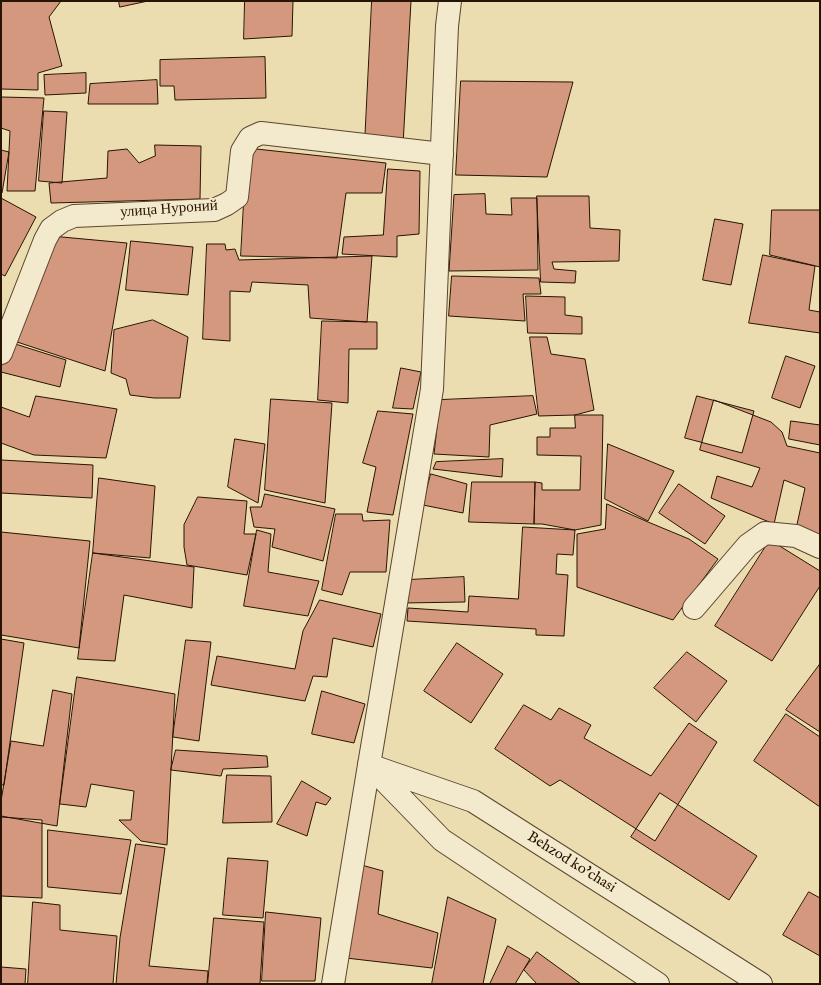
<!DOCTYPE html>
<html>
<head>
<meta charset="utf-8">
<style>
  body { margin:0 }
  #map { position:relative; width:821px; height:985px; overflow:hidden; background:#ecddb0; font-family:"IM FELL English",serif }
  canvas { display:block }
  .frame { position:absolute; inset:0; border:2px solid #281402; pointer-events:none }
</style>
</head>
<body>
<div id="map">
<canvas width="821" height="985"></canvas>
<div class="frame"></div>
</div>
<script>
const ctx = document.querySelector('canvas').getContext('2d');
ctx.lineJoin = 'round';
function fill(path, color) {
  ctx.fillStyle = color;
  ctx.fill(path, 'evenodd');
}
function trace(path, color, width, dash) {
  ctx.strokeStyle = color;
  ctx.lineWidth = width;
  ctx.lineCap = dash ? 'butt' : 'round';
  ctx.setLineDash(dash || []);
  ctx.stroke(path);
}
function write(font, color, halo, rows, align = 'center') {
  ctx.font = font + ' "IM FELL English",serif';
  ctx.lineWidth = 4;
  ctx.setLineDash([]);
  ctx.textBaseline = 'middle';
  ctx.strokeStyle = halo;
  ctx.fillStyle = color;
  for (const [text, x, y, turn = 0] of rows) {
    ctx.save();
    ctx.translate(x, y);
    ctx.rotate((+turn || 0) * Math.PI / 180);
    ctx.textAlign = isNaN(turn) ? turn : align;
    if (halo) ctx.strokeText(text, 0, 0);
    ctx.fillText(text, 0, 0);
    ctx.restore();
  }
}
const building = new Path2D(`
  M 1,1 L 61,1 L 49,17 L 62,66 L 38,73 L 38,90 L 1,89 Z
  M 119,1 L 148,1 L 120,7 Z
  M 245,1 L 293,1 L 292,36 L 244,39 Z
  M 372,1 L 411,1 L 403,145 L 365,143 Z
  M 265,57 L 266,98 L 175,100 L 174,86 L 160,86 L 160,60 Z
  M 86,73 L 86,93 L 45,95 L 44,75 Z
  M 157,80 L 158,104 L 88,104 L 90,84 Z
  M 461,81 L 573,82 L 547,177 L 456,175 Z
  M 1,97 L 44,98 L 35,191 L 7,191 L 10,131 L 1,128 Z
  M 44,111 L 67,112 L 62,183 L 39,181 Z
  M 155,145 L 201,146 L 200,199 L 51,203 L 49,183 L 107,178 L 108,151 L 127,149 L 139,163 L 155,156 Z
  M 247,148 L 386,163 L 382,193 L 346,193 L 337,258 L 241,256 Z
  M 1,150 L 9,152 L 2,193 L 1,192 Z
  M 388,169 L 420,171 L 419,234 L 397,236 L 397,257 L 342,254 L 344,237 L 383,235 Z
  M 485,194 L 486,214 L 512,215 L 511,198 L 537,198 L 538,270 L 449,271 L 454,195 Z
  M 537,196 L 589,196 L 590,228 L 620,230 L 619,261 L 552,262 L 554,269 L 576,271 L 575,283 L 541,282 Z
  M 1,198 L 36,217 L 5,276 L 1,274 Z
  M 772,210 L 820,210 L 820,267 L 770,255 Z
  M 715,219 L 743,224 L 731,285 L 703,280 Z
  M 51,236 L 127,243 L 105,371 L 11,340 Z
  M 131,241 L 193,247 L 188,295 L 126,290 Z
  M 207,244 L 225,244 L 226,250 L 235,249 L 239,260 L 372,256 L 367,322 L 310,318 L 308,285 L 252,282 L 250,292 L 230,291 L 230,341 L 203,339 Z
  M 763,255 L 815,266 L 809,310 L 820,312 L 820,333 L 749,323 Z
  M 452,276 L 539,278 L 541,294 L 523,294 L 525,321 L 449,316 Z
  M 526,296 L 565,297 L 565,315 L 582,317 L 582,334 L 528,333 Z
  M 153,320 L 188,337 L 180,398 L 154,398 L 130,395 L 126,379 L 111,373 L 114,330 Z
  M 322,321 L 377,322 L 377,349 L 349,349 L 348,403 L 318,400 Z
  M 530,337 L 547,337 L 551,354 L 585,359 L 594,410 L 575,415 L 539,416 Z
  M 9,342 L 66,360 L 60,387 L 1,372 L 1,368 Z
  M 786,356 L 815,366 L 800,408 L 772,398 Z
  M 401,368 L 421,372 L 413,409 L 393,408 Z
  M 36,396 L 117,409 L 106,458 L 34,455 L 1,443 L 1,407 L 29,417 Z
  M 533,396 L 537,414 L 490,425 L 489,457 L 434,454 L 440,400 Z
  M 697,396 L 754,411 L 742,453 L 685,438 Z
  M 271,399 L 332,403 L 325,503 L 265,490 Z
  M 714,400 L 771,422 L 782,432 L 787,446 L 820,453 L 820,538 L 796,529 L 805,488 L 784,480 L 774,524 L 711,498 L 717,476 L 752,487 L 760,468 L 700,450 Z
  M 378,411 L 413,414 L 393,515 L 367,512 L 376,467 L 363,463 Z
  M 575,415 L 603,415 L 601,525 L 575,530 L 542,524 L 534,524 L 535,482 L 542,483 L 542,490 L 580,490 L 581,456 L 537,455 L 537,437 L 550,437 L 550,428 L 575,428 Z
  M 791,421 L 820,425 L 820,445 L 789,439 Z
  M 235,439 L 265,444 L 258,503 L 228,487 Z
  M 608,444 L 674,471 L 648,521 L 605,499 Z
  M 503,459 L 502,477 L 433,469 L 436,462 Z
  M 1,460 L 93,465 L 92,498 L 1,493 Z
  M 431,474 L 467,484 L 463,513 L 423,505 Z
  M 99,478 L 155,486 L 150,558 L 93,553 Z
  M 472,482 L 535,482 L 534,524 L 469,522 Z
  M 679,484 L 725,516 L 705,544 L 659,513 Z
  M 265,494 L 335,509 L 323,561 L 272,547 L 275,529 L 254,527 L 250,507 L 261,507 Z
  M 198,497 L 247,501 L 244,534 L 256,534 L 247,575 L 187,565 L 184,547 L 184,525 Z
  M 607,504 L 648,522 L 689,539 L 718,559 L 673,620 L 577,587 L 577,534 L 605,529 Z
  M 336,514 L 362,514 L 363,521 L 390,520 L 386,572 L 350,572 L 342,595 L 322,590 Z
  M 523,527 L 575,530 L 573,555 L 557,554 L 556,574 L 568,575 L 564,636 L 536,635 L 536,629 L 407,621 L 408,608 L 468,612 L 469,596 L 518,599 Z
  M 257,530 L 271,534 L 268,572 L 319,581 L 308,616 L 244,606 Z
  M 1,532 L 90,541 L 79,648 L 1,635 Z
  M 770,540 L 820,571 L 820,586 L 772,661 L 715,626 Z
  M 93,553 L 194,567 L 192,608 L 124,595 L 115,661 L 78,659 Z
  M 464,577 L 465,602 L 403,603 L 408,580 Z
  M 320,600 L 381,614 L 373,647 L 333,638 L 327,677 L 313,676 L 305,701 L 211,685 L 217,656 L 295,669 L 303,631 Z
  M 1,639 L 24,643 L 4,785 L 1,785 Z
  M 186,640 L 211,642 L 199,741 L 173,737 Z
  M 457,643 L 503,674 L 471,723 L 424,691 Z
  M 687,652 L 727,681 L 696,722 L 654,688 Z
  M 820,664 L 820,732 L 786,710 Z
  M 77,677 L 175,694 L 167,845 L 141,841 L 119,820 L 131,820 L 134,791 L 91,784 L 86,807 L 60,804 Z
  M 53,690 L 72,694 L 57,826 L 1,816 L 1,801 L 11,741 L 43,746 Z
  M 322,691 L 365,704 L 354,743 L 312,734 Z
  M 524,705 L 551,720 L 559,708 L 591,725 L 584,738 L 651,776 L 689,723 L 717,742 L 655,841 L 560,780 L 550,786 L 495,749 Z
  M 786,714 L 820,737 L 820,807 L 754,761 Z
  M 176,750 L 267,756 L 268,767 L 223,769 L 221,776 L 171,770 Z
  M 227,775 L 271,776 L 272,822 L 223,823 Z
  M 302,781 L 331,798 L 326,805 L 316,802 L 307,836 L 277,824 Z
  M 660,793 L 757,856 L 729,900 L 631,837 Z
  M 1,817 L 42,820 L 42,898 L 1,896 Z
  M 48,830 L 131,840 L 121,894 L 48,887 Z
  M 136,844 L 165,848 L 149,966 L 208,971 L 207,984 L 116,984 L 120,938 Z
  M 228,858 L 268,861 L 263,918 L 223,915 Z
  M 358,864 L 383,871 L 378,914 L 438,933 L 432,968 L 346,958 Z
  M 809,892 L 820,898 L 820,956 L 783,935 Z
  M 448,897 L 496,919 L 483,984 L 432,984 Z
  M 33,902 L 60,905 L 60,930 L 117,936 L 113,984 L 28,984 Z
  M 266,912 L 321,918 L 315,981 L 262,981 Z
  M 214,918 L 264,922 L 260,984 L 208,984 Z
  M 508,946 L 530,959 L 515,984 L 490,984 Z
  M 537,952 L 581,984 L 537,984 L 524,970 Z
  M 1,967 L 26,969 L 25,984 L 1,984 Z`);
const minor = new Path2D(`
  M 1,353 L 45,240 L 51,229 L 62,221 L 74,216 L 214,210 L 227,204 L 237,197 L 242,151 L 250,138 L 261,133 L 442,154
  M 694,608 L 748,545 L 765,533 L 796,536 L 820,547
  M 333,984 L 369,765`);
const tertiary = new Path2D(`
  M 369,765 L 432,389 L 447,26 L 450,1
  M 369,765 L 473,801 L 761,984
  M 373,769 L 442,840 L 658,984`);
const streetNames = [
  ["улица Нуроний",169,210,-4],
  ["Behzod ko'chasi",571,863,32]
];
fill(building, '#d4987e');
trace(building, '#281402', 1);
trace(minor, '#59462e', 24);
trace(tertiary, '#59462e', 24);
trace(minor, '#f3e9cc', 22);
trace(tertiary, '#f3e9cc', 22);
write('15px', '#281402', '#f3e9cc', streetNames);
</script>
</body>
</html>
